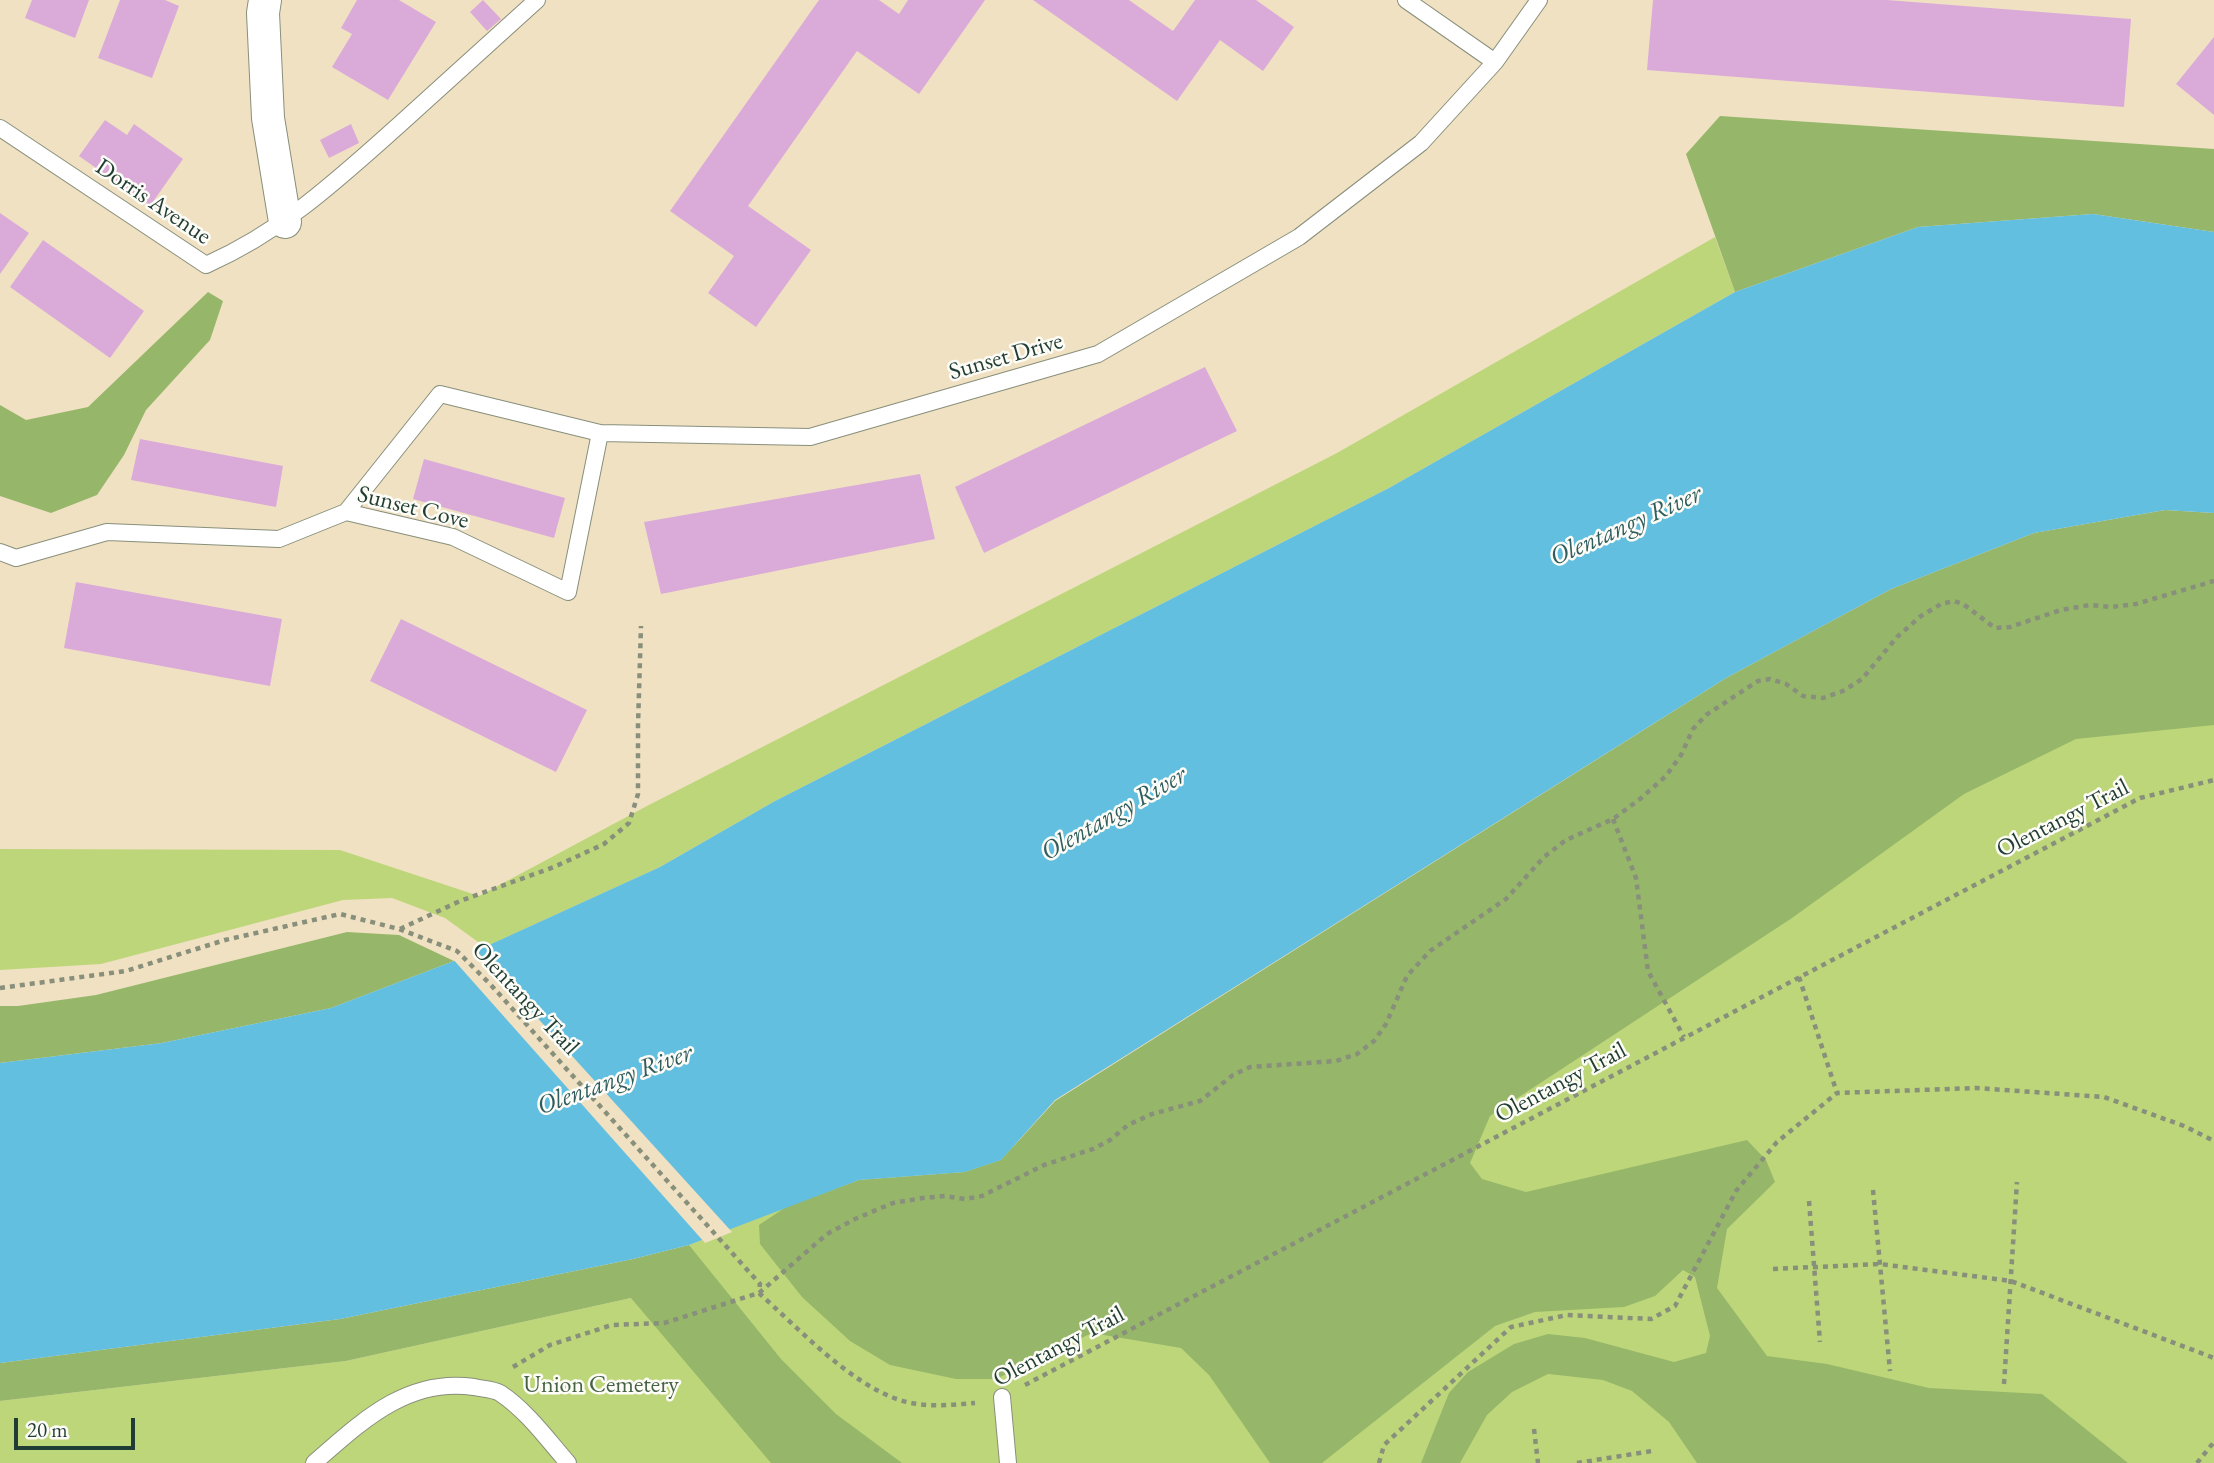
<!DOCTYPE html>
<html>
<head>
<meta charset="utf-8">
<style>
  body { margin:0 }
  #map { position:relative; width:2214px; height:1463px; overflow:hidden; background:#f0e1c2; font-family:"EB Garamond",serif }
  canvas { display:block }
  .scale { position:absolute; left:14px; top:1418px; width:121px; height:32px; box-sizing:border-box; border:4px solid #1f3d34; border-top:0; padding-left:9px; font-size:21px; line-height:24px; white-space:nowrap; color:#1f3d34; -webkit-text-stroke:5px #fdfcf7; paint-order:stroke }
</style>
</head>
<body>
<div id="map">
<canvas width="2214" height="1463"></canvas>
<div class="scale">20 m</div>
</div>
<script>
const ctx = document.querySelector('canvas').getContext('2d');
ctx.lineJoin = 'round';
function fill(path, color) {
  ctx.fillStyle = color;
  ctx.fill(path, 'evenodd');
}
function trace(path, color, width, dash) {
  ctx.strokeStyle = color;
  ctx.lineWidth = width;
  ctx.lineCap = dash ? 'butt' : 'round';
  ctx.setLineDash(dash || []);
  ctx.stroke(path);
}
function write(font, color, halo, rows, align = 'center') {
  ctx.font = font + ' "EB Garamond",serif';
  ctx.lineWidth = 5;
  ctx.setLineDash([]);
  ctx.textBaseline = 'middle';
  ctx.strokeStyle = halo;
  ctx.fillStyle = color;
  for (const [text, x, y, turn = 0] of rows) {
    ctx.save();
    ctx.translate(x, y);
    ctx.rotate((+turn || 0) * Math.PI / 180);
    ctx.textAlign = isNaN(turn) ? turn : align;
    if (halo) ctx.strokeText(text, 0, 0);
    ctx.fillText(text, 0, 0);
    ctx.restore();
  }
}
const green = new Path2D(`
  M 1715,237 L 1735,292 L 1389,488 L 775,801 L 660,867 L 485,947 L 445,918 L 392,898 L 343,900 L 101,964 L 0,970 L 0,849 L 340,850 L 479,896 L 647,806 L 1337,453 Z
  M 2214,513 L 2214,1463 L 0,1463 L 0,1401 L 346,1361 L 631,1298 L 689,1245 L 786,1207 L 859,1180 L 965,1172 Z`);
const forest = new Path2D(`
  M 1720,116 L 2214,149 L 2214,232 L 2093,214 L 1918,227 L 1735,292 L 1686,154 Z
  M 208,292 L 223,301 L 210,340 L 146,410 L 124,455 L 97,495 L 51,513 L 0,496 L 0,405 L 26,420 L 88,407 Z
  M 2165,510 L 2214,513 L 2214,725 L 2076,739 L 1964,794 L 1792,918 L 1490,1116 L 1470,1163 L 1482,1179 L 1526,1192 L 1747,1140 L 1766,1160 L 1775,1182 L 1727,1229 L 1717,1288 L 1767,1356 L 1827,1364 L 1929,1388 L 2042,1394 L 2128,1463 L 1697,1463 L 1669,1422 L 1632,1391 L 1603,1380 L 1548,1374 L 1512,1392 L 1487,1415 L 1460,1463 L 1421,1463 L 1449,1393 L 1468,1372 L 1514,1344 L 1548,1334 L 1585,1338 L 1674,1362 L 1706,1353 L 1710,1336 L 1695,1277 L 1683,1270 L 1655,1296 L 1624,1307 L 1535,1312 L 1495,1326 L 1322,1463 L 1270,1463 L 1209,1375 L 1181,1348 L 1092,1333 L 996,1379 L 956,1379 L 890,1365 L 850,1341 L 802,1297 L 760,1244 L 759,1225 L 786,1207 L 859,1180 L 965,1172 L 1001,1160 L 1055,1101 L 1726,678 L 1891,589 L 2034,533 Z
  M 347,932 L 399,935 L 454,961 L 331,1008 L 162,1043 L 0,1063 L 0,1006 L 18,1006 L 96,995 Z
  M 689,1245 L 781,1359 L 836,1414 L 902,1463 L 771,1463 L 631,1298 L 346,1361 L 0,1401 L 0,1363 L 340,1319 L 633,1259 Z`);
const water = new Path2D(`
  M 2093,214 L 2214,232 L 2214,513 L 2165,510 L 2034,533 L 1891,589 L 1726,678 L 1055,1100 L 1001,1160 L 965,1172 L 859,1180 L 689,1245 L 633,1259 L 340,1319 L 0,1363 L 0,1063 L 162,1043 L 331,1008 L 454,961 L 660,867 L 775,801 L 1389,488 L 1735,292 L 1918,227 Z`);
const pier = new Path2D(`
  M 474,948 L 732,1232 L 705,1243 L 452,958 Z`);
const building = new Path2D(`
  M 32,0 L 89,0 L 75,38 L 25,18 Z
  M 120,0 L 165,0 L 179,6 L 152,78 L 98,58 Z
  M 357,0 L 399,0 L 436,22 L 388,100 L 332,67 L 352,34 L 341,28 Z
  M 483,0 L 501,19 L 487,31 L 470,12 Z
  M 819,0 L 879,0 L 899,14 L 908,0 L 985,0 L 919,94 L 857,51 L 748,206 L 811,250 L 756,327 L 708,293 L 734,256 L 670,211 Z
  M 1033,0 L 1129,0 L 1173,31 L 1195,0 L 1256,0 L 1294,27 L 1263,71 L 1220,40 L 1177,101 Z
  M 1653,0 L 1887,0 L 2131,19 L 2124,107 L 1647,70 Z
  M 2214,37 L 2214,115 L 2176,84 Z
  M 105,120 L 127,135 L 134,124 L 183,159 L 150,206 L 79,156 Z
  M 351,124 L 359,143 L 329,158 L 320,140 Z
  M 0,213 L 29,233 L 0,274 Z
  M 43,240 L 144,311 L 110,358 L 10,287 Z
  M 1205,367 L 1237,431 L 984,553 L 955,487 Z
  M 140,439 L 283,466 L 276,507 L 131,480 Z
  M 424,459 L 565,498 L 554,538 L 413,499 Z
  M 920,474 L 935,539 L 661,594 L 644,522 Z
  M 76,582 L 282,619 L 270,686 L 64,648 Z
  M 401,619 L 587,710 L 556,772 L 370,681 Z`);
const path = new Path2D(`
  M 1613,819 L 1636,878 L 1648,971 L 1684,1037
  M 400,929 L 460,901 L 554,867 L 604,844 L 629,823 L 638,794 L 638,725 L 641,626
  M 1799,977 L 1837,1093
  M 0,988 L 126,971 L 225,940 L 340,914 L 399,929 L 457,951 L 491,985 L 760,1284 L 759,1291
  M 1873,1190 L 1890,1371
  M 1809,1201 L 1820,1342
  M 1773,1269 L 1880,1264 L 2011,1281 L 2214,1358
  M 759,1293 C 797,1327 851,1385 900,1400 C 924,1408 950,1405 975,1403
  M 513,1367 L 550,1345 L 612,1325 L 664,1323 L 759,1293 L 827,1234 L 855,1219 L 893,1203 L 923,1198 L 945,1196 L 965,1199 L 982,1196 L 1044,1165 L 1093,1149 L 1110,1140 L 1128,1125 L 1152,1114 L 1200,1101 L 1233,1075 L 1250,1067 L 1336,1061 L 1357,1054 L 1374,1041 L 1386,1024 L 1407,976 L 1430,951 L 1506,899 L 1544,857 L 1566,840 L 1613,819 L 1640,799 L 1666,776 L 1681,755 L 1693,729 L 1706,715 L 1758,681 L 1770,679 L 1786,684 L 1803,696 L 1823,698 L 1843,691 L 1862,679 L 1897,637 L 1921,616 L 1941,604 L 1954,601 L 1963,604 L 1995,628 L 2010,627 L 2061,610 L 2090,605 L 2111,607 L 2136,604 L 2214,581
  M 2004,1384 L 2017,1182
  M 1025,1385 L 2140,798 L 2214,780
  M 1534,1429 L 1538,1463
  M 1379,1463 L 1384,1445 L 1511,1327 L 1567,1315 L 1651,1319 L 1675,1306 L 1736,1191 L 1777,1142 L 1837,1093 L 1976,1088 L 2104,1097 L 2184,1126 L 2214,1141
  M 1577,1463 L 1652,1451
  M 2197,1463 L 2214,1442`);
const service = new Path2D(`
  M 1406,0 L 1495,62
  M 0,128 L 206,265 C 284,230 336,181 399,125 C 445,83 491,42 537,0
  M 346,512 L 440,394 L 600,433 L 810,437 L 1098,354 L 1299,237 L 1421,143 L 1495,62 L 1539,0
  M 0,552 L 16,558 L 107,532 L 279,539 L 346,512 L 453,537 L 568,592 L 600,433
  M 1002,1397 L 1008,1463
  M 314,1463 C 361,1422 407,1377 474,1387 C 482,1389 493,1389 500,1393 C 527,1411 547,1439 568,1463`);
const minor = new Path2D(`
  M 265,0 L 263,13 L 268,118 L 285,222`);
const streetNames = [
  ["Dorris Avenue",153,202,34],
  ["Sunset Drive",1006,357,-16],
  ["Sunset Cove",413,508,14],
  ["Olentangy Trail",2063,819,-27],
  ["Olentangy Trail",525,999,47],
  ["Olentangy Trail",1561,1083,-28],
  ["Olentangy Trail",1059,1347,-28]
];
const parkNames = [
  ["Union Cemetery",601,1385]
];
const waterNames = [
  ["Olentangy River",1626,526,-24],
  ["Olentangy River",1114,814,-30],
  ["Olentangy River",615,1080,-20]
];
fill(green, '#bdd67a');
fill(forest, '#96b76a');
fill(water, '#62bfe0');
fill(pier, '#f0e1c2');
fill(building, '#daabd9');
trace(service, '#888f7b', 18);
trace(minor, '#888f7b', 34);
trace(path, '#888f7b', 4.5, [5, 5]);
trace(service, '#fff', 16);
trace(minor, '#fff', 32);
write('24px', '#1f3d34', '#fdfcf7', streetNames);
write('24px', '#466346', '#fdfcf7', parkNames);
write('italic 26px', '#305e5f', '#fdfcf7', waterNames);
</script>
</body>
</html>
